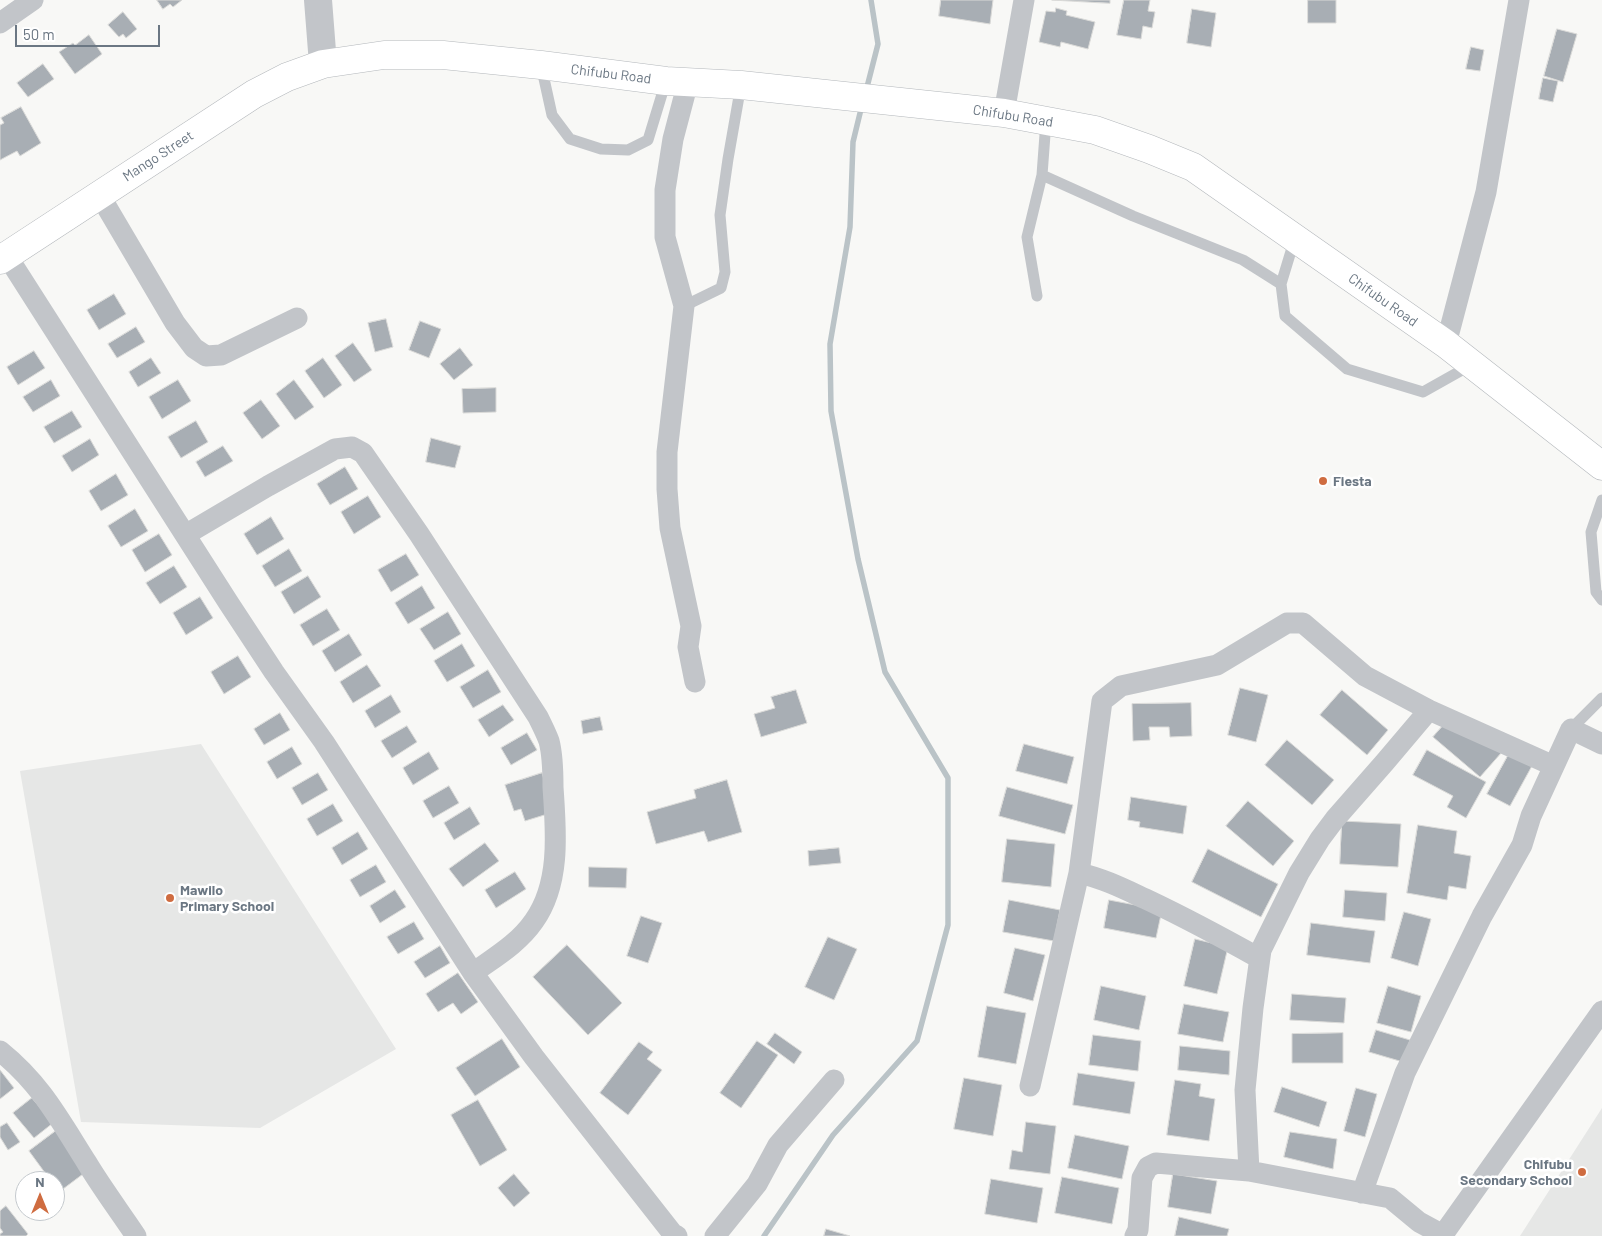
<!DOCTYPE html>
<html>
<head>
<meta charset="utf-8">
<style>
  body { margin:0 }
  #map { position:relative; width:1602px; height:1236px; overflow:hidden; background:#f8f8f6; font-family:Barlow,sans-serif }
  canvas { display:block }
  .north { position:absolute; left:15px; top:1171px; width:50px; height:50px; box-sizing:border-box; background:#fff; border:1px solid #c4c9cd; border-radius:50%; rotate:0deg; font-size:14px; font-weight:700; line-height:20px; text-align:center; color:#6b7783 }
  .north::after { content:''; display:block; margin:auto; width:18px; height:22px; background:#cf6c40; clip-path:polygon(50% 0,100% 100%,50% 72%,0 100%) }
  .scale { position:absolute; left:15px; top:25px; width:145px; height:22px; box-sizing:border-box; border:2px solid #6b7783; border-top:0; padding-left:6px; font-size:15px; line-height:18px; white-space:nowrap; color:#6b7783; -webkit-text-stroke:4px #fff; paint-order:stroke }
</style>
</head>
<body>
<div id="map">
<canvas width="1602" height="1236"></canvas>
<div class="north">N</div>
<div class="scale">50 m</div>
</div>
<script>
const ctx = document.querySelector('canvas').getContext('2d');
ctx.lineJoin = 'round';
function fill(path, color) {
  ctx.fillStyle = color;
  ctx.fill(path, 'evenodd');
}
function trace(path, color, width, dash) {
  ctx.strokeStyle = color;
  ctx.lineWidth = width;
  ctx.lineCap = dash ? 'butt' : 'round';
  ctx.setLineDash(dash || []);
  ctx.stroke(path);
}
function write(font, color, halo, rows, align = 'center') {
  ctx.font = font + ' Barlow,sans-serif';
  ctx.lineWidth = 5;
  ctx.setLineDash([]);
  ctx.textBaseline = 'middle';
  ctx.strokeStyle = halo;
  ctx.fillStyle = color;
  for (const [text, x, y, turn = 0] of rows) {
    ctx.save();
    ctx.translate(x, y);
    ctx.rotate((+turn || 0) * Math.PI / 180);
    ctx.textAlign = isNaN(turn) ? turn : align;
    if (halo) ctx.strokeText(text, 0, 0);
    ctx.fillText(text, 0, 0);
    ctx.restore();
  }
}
const built = new Path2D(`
  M 201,744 L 396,1049 L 260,1128 L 81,1122 L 20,771 Z
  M 1602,1108 L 1602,1236 L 1520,1236 Z`);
const stream = new Path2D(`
  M 866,91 L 878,44 L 871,0
  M 764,1236 L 833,1135 L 917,1041 L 948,925 L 948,778 L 885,672 L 858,559 L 831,411 L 830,344 L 850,227 L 853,142 L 862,105`);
const building = new Path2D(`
  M 157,0 L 182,0 L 173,7 L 170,4 L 163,9 Z
  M 941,0 L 993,0 L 990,24 L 939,16 Z
  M 1052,0 L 1110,0 L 1110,3 Z
  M 1124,0 L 1150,0 L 1148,11 L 1155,12 L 1152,28 L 1143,26 L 1141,39 L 1117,35 Z
  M 1308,0 L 1336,0 L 1336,23 L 1308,23 Z
  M 1056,8 L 1067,11 L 1066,15 L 1095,22 L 1088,49 L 1061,42 L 1060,47 L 1039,42 L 1046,11 L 1055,12 Z
  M 1192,9 L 1216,13 L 1211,47 L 1187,43 Z
  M 123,12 L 137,29 L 126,38 L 123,34 L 119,37 L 108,25 Z
  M 1557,29 L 1577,34 L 1563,82 L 1544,76 Z
  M 89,35 L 102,54 L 75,74 L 59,52 L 73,43 L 75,45 Z
  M 1471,47 L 1484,50 L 1480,71 L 1466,69 Z
  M 43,64 L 54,79 L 28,97 L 17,83 Z
  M 1543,78 L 1558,81 L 1553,102 L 1539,99 Z
  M 21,107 L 41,143 L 20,156 L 17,151 L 0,160 L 0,125 L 4,123 L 1,118 Z
  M 114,294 L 126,314 L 99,330 L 87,310 Z
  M 386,319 L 393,347 L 375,352 L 368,323 Z
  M 420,321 L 441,329 L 429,358 L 409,350 Z
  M 136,327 L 145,342 L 117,358 L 108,344 Z
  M 353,343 L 372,370 L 354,382 L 335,356 Z
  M 460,348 L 473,365 L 454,380 L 440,364 Z
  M 34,351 L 45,368 L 18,385 L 7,367 Z
  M 151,358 L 161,373 L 138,387 L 129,372 Z
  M 323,358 L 342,385 L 324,398 L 305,371 Z
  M 51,380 L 60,396 L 33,412 L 23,397 Z
  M 178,380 L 191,401 L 162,419 L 149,397 Z
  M 294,380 L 314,407 L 295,420 L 276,394 Z
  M 496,388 L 496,412 L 463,413 L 462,389 Z
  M 261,400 L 280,426 L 262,439 L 243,413 Z
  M 72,411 L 82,427 L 54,443 L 44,427 Z
  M 196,421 L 208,442 L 181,458 L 168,437 Z
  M 431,438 L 461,446 L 455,468 L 426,462 Z
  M 90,439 L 99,455 L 72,472 L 62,456 Z
  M 223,446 L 233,461 L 205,477 L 196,462 Z
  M 345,467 L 358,489 L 330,505 L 317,484 Z
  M 116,474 L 128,495 L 101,511 L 89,491 Z
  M 368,496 L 381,517 L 354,534 L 341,512 Z
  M 135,509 L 148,531 L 121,547 L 108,526 Z
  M 271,517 L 284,539 L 257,555 L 244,534 Z
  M 159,534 L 172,555 L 145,572 L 132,550 Z
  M 289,549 L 302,571 L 275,587 L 262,566 Z
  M 406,554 L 419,575 L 391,592 L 378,570 Z
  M 174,566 L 187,587 L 160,604 L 146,583 Z
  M 308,576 L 321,597 L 294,614 L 281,592 Z
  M 422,586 L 435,608 L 408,624 L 395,603 Z
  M 200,597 L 213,618 L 186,635 L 173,613 Z
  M 327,609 L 340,630 L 313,646 L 300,625 Z
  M 448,612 L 461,634 L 434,650 L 420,629 Z
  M 349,634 L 362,655 L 335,672 L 322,651 Z
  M 462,644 L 475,666 L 447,682 L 434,661 Z
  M 238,656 L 251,677 L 224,694 L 211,672 Z
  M 367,665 L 381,686 L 353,703 L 340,682 Z
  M 488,670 L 501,692 L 473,708 L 460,687 Z
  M 1240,688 L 1268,695 L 1256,742 L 1228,735 Z
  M 796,690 L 807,723 L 761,737 L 754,714 L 775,708 L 771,697 Z
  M 1342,690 L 1388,730 L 1367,755 L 1320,715 Z
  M 391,695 L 401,712 L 375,728 L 365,711 Z
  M 1191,703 L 1192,736 L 1170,737 L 1169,727 L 1149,727 L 1150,740 L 1133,741 L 1132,704 Z
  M 503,705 L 514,720 L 489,737 L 478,720 Z
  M 1455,712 L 1502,752 L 1480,777 L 1433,737 Z
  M 280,713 L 290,730 L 264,745 L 254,729 Z
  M 600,717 L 603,730 L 583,734 L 581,721 Z
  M 407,726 L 417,742 L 392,758 L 381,741 Z
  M 527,733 L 537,750 L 511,765 L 501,748 Z
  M 1287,740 L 1334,780 L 1312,805 L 1265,765 Z
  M 1024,744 L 1074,757 L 1067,784 L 1016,771 Z
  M 292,747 L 302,764 L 277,779 L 267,762 Z
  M 1427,750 L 1486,782 L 1466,818 L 1447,807 L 1453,796 L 1413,775 Z
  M 429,752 L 439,769 L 413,785 L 403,768 Z
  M 1510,752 L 1533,764 L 1510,806 L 1487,794 Z
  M 318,773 L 328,790 L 302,805 L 292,788 Z
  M 542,773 L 554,812 L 525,821 L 521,809 L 514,811 L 505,785 Z
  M 727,780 L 742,832 L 708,842 L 704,831 L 656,844 L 647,812 L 696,798 L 694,790 Z
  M 449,786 L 459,803 L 433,818 L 423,801 Z
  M 1007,787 L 1073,805 L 1065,834 L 999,816 Z
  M 1131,797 L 1187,806 L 1183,834 L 1139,827 L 1140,822 L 1128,820 Z
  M 1248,801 L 1294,841 L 1273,866 L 1226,826 Z
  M 333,804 L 343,821 L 317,836 L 307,819 Z
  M 470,807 L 480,824 L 454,840 L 444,823 Z
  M 1342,821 L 1401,824 L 1398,867 L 1340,864 Z
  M 1418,825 L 1457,831 L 1454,853 L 1471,856 L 1466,889 L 1449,886 L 1447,900 L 1407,893 Z
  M 358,832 L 368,849 L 342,865 L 332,848 Z
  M 1007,839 L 1055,844 L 1051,887 L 1002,882 Z
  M 485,843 L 499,861 L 463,887 L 449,869 Z
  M 839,848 L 841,863 L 809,866 L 808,851 Z
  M 1208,849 L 1278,884 L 1261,917 L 1192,882 Z
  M 376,865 L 386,882 L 360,897 L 350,880 Z
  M 589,867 L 627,868 L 626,888 L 589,887 Z
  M 515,872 L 526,889 L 496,908 L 485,890 Z
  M 395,890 L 406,907 L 380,923 L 370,906 Z
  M 1345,890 L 1387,893 L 1385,921 L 1343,917 Z
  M 1009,900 L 1060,910 L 1054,941 L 1003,932 Z
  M 1109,900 L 1162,910 L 1156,938 L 1104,928 Z
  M 1404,912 L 1431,919 L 1418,966 L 1391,958 Z
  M 641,916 L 662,923 L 648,963 L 627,956 Z
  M 414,922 L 424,939 L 398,954 L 387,937 Z
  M 1311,923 L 1375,931 L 1370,963 L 1307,955 Z
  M 828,937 L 857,949 L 834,1000 L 805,987 Z
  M 1195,939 L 1228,947 L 1217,994 L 1184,986 Z
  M 567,945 L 622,1003 L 588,1035 L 533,977 Z
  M 440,946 L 450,963 L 425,978 L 414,962 Z
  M 1015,948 L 1045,955 L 1033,1001 L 1004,993 Z
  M 458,973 L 478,1002 L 461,1014 L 453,1003 L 438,1012 L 426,994 Z
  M 1101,986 L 1146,996 L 1139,1030 L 1094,1020 Z
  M 1388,986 L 1421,996 L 1411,1032 L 1377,1023 Z
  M 1292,994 L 1346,998 L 1344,1023 L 1290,1020 Z
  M 1184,1004 L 1229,1012 L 1223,1042 L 1178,1034 Z
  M 987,1006 L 1026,1013 L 1016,1064 L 978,1057 Z
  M 1376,1030 L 1410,1040 L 1403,1062 L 1369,1052 Z
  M 775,1033 L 802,1052 L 794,1064 L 767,1044 Z
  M 1343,1033 L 1343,1063 L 1292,1063 L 1292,1034 Z
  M 1093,1035 L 1141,1041 L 1138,1071 L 1089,1065 Z
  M 502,1039 L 520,1067 L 475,1096 L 456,1068 Z
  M 757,1041 L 778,1055 L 741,1108 L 720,1093 Z
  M 639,1042 L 653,1052 L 647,1059 L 662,1070 L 628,1115 L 600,1093 Z
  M 1180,1046 L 1230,1051 L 1229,1075 L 1178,1070 Z
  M 0,1070 L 14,1088 L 0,1099 Z
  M 1078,1073 L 1135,1082 L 1130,1114 L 1073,1105 Z
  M 964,1078 L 1002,1085 L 993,1136 L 954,1129 Z
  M 1175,1080 L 1201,1084 L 1199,1096 L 1215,1099 L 1209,1141 L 1167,1135 Z
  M 1282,1087 L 1327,1102 L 1319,1127 L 1274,1112 Z
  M 1356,1088 L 1377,1094 L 1365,1137 L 1344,1131 Z
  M 32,1098 L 53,1123 L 34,1138 L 13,1113 Z
  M 478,1100 L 507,1150 L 480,1166 L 451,1115 Z
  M 1026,1122 L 1056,1126 L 1050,1174 L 1009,1169 L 1012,1150 L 1022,1152 Z
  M 7,1123 L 20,1142 L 8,1150 L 0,1137 L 0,1127 Z
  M 57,1130 L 87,1171 L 59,1192 L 55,1187 L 55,1181 L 51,1181 L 29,1151 Z
  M 1290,1132 L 1337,1139 L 1333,1169 L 1284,1157 Z
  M 1075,1135 L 1129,1146 L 1122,1179 L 1068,1168 Z
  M 514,1174 L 530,1193 L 514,1207 L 498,1188 Z
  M 1173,1174 L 1217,1181 L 1211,1214 L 1168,1207 Z
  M 1062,1177 L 1119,1188 L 1112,1224 L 1055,1213 Z
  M 991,1179 L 1043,1188 L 1037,1223 L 985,1214 Z
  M 6,1206 L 28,1234 L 26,1236 L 0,1236 L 0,1234 L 3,1232 L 0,1228 L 0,1211 Z
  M 1179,1217 L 1229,1229 L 1227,1236 L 1175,1236 Z
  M 826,1229 L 850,1236 L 824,1236 Z`);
const service = new Path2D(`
  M 541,65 L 552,115 L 570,139 L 601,149 L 628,150 L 648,140 L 666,81
  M 1042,175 L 1133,216 L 1243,260 L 1281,284
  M 1295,238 L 1281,284 L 1285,316 L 1347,369 L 1423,392 L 1471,365
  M 1037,296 L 1027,237 L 1042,175 L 1046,121
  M 684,306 L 721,288 L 725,272 L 720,215 L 728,159 L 741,85
  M 1602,500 L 1591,532 L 1596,592 L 1602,600
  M 1571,729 L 1602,698`);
const minor = new Path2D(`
  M 0,23 L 33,0
  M 688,82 L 673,139 L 665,190 L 665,237 L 684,306 L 667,452 L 667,489 L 670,528 L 691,626 L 688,647 L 695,682
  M 1004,113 L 1024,0
  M 99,194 L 175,323 L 194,348 L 206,356 L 221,355 L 297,318
  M 7,256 L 228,602 L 274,672 L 324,742 L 473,973 L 534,1057 L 673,1234 L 677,1236
  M 1446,344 L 1486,192 L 1519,0
  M 185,535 L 268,486 L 335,449 L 352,447 L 363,453 L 419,534 L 538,717 C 542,725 546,733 549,741 C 553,756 553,772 553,787 C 556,831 561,883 534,921 C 518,944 495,957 473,973
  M 1079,873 L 1102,701 L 1121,686 L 1217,665 L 1287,623 L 1303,623 L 1365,676 L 1429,710 L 1554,766
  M 0,1051 C 41,1084 59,1119 87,1163 C 102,1188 120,1212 136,1236
  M 1030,1086 L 1079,873 C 1105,879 1126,890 1150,901 C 1188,919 1223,938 1259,958
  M 1249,1171 L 1245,1090 L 1253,1008 L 1261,950 L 1299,873 L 1320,839 L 1335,819 L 1385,762 L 1429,710
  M 1362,1193 L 1405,1073 L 1482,916 L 1522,845 L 1531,816 L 1571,729 L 1602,744
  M 715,1236 L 757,1184 L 778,1145 L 834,1080
  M 1135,1236 L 1138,1230 L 1142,1178 L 1148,1167 L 1156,1163 L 1249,1171 L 1390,1198 L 1419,1222 L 1443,1235
  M 1442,1236 L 1602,1011`);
const tertiary = new Path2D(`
  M 318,0 L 323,64`);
const secondary = new Path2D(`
  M 0,260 L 254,94 L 287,77 L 323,64 L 384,55 L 443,55 L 541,65 L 666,81 L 741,85 L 1004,113 L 1095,130 L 1149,149 L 1193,167 L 1446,344 L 1602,466`);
const markers = [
  [1323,481,5,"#cf6c40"],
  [170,898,5,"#cf6c40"],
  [1582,1172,5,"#cf6c40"]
];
const streetNames = [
  ["Chifubu Road",611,74,7],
  ["Chifubu Road",1013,116,9],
  ["Mango Street",158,156,-33],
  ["Chifubu Road",1383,300,35]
];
const poiNames = [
  ["Fiesta",1333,481],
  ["Mawilo",180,890],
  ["Primary School",180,906],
  ["Chifubu",1572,1164,"right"],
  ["Secondary School",1572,1180,"right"]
];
fill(built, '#e6e7e6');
trace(stream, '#bac3c7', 5.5);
fill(building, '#a8aeb4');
trace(building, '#dadad8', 1);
trace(secondary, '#b3b7bb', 29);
trace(service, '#c2c5c9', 11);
trace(minor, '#c2c5c9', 21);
trace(tertiary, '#c2c5c9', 28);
trace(secondary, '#fff', 28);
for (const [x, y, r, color] of markers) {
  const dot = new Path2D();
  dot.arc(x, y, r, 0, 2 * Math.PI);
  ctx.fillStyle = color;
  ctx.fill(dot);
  trace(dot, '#fff', 2);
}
write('14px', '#6b7783', '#fff', streetNames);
write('bold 14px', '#6b7783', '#fff', poiNames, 'left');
</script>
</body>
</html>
